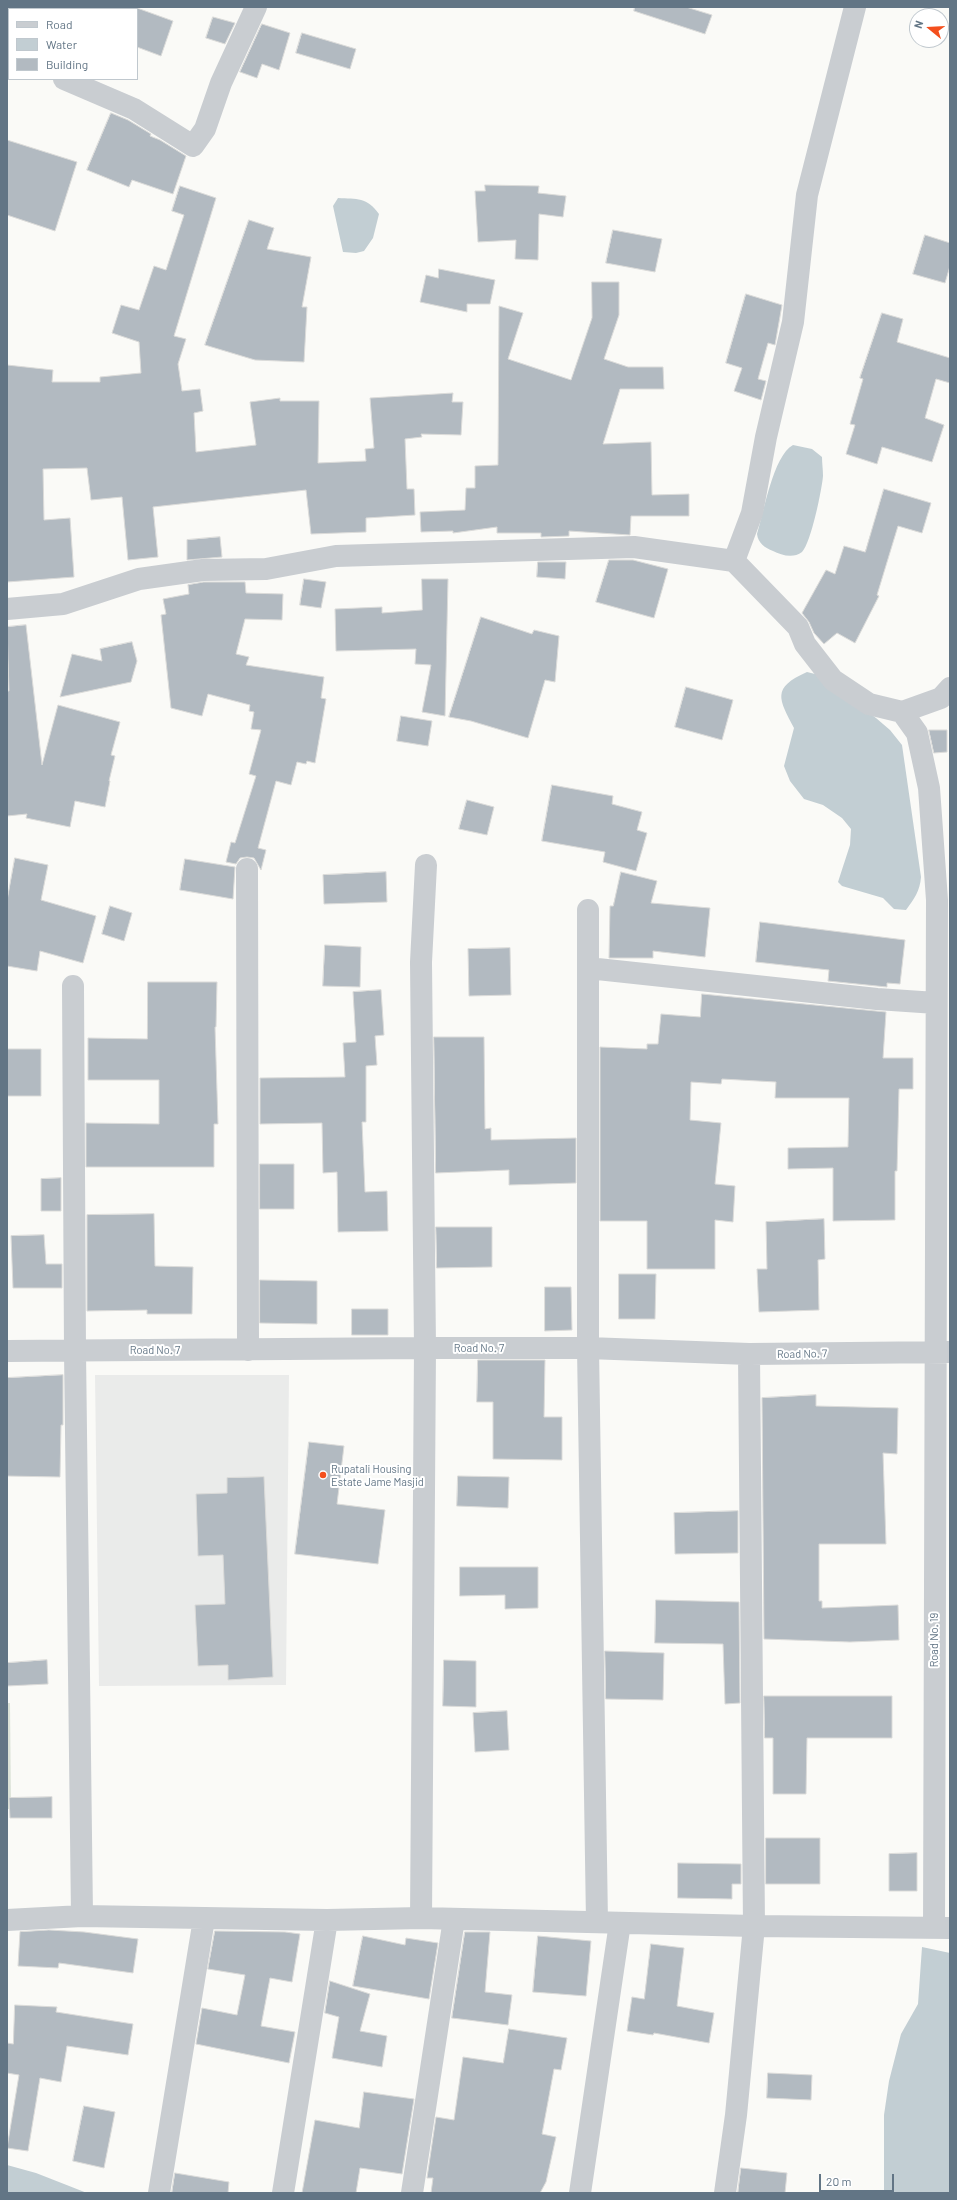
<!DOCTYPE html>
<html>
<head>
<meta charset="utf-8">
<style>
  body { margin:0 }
  #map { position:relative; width:957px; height:2200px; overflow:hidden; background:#fafaf7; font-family:Barlow,sans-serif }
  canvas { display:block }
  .frame { position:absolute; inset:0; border:8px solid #627585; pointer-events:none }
  .legend { position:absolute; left:8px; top:8px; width:130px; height:72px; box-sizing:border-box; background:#fff; border:1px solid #c0c8ce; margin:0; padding:5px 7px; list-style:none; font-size:12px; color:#627585 }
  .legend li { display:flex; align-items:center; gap:8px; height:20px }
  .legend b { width:20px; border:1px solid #c0c8ce }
  .north { position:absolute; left:909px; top:8px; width:40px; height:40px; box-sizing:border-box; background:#fff; border:1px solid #c0c8ce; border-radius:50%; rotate:288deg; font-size:11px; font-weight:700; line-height:16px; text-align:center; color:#627585 }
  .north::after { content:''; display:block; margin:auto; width:14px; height:18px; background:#f44f1d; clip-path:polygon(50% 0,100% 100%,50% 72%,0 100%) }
  .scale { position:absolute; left:819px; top:2174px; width:75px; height:18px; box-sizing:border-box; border:2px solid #627585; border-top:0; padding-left:5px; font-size:12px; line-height:14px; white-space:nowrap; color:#627585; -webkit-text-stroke:3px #fff; paint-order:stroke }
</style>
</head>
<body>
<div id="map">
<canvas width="957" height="2200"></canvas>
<div class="frame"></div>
<ul class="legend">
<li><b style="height:5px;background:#c9cdd1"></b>Road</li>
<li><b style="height:11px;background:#c2ced3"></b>Water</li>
<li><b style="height:11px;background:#b2bac1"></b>Building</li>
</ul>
<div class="north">N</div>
<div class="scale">20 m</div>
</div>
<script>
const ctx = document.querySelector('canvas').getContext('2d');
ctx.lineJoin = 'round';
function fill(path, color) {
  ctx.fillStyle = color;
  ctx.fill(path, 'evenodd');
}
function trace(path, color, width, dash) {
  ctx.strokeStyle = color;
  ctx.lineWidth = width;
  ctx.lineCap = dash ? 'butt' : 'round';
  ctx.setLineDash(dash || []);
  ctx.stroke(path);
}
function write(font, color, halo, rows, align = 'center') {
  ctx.font = font + ' Barlow,sans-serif';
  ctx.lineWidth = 4;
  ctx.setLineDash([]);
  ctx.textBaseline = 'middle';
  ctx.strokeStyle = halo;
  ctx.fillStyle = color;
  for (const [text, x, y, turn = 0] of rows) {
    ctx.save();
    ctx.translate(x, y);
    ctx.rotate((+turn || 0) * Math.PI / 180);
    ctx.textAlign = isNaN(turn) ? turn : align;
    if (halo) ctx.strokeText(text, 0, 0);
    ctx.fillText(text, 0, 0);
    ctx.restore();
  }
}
const built = new Path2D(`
  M 95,1375 L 289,1375 L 286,1685 L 99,1686 Z`);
const green = new Path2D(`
  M 7,1703 L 10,1703 L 11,1809 L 7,1809 Z`);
const water = new Path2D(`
  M 338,198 C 357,199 367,197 379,214 L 373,238 L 364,251 L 356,253 L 343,252 L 333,206 Z
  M 793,445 L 812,449 L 822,457 C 822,463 823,470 823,476 C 822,489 811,543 802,552 C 793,559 781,555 773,551 C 765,548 758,543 757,534 C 764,512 773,456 793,445 Z
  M 807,672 L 819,675 L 876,718 L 890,730 L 902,745 L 921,877 C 920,891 914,899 906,910 L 894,909 L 883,898 L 842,886 L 838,882 L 850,845 L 851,829 L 842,818 L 823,805 L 804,799 L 790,781 L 784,766 L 794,728 C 779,699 771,688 807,672 Z
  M 922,1947 L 950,1953 L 950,2193 L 884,2193 L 884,2115 L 889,2081 L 901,2034 L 918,2004 Z
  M 7,2165 L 36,2173 L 87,2193 L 7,2193 Z`);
const building = new Path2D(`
  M 635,7 L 686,7 L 712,15 L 705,34 L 634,11 Z
  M 137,8 L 173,21 L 161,56 L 137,47 Z
  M 213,17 L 235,23 L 225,44 L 206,38 Z
  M 262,24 L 290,33 L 279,70 L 262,64 L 257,78 L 240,72 Z
  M 302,33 L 356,49 L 350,69 L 296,53 Z
  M 111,113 L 128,120 L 151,134 L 150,136 L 160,140 L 186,156 L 173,194 L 132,180 L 129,187 L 87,170 Z
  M 7,140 L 77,162 L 55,231 L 7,215 Z
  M 485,185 L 539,186 L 538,193 L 566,196 L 563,217 L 539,214 L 538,260 L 515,259 L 516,240 L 478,242 L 475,191 L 485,191 Z
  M 180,186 L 216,198 L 174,336 L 186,339 L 178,364 L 182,391 L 200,389 L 203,411 L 194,413 L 196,452 L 256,445 L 250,402 L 280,398 L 280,401 L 319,401 L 318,463 L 366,461 L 365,449 L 374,448 L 370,398 L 453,393 L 452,402 L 463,402 L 461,435 L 421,434 L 422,437 L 405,439 L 407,489 L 414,489 L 415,515 L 366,518 L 366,532 L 311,534 L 306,490 L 153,507 L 158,557 L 128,560 L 122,497 L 91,500 L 87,468 L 43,469 L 44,520 L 70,518 L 74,577 L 7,582 L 7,365 L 53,370 L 52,382 L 100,382 L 100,377 L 141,373 L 139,342 L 112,333 L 121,305 L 139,310 L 154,266 L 166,270 L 184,215 L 172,211 Z
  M 249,220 L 274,228 L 267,249 L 311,257 L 302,307 L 307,307 L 304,362 L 255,360 L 205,345 Z
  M 613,230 L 662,239 L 655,272 L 606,263 Z
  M 925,235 L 950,243 L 950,266 L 945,283 L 913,274 Z
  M 439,269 L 495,280 L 490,304 L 467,304 L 467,312 L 420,302 L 426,275 L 438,278 Z
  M 592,282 L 619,282 L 619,315 L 604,359 L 628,367 L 663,367 L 664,389 L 620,389 L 603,444 L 651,442 L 652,495 L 689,494 L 689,516 L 631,516 L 630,535 L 569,531 L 569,536 L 541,537 L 541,533 L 497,533 L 497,527 L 453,533 L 453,531 L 421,532 L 420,512 L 465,510 L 466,488 L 475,488 L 475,466 L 498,465 L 499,306 L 523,313 L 508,359 L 571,380 L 592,318 Z
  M 746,294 L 782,305 L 775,345 L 768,343 L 758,379 L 766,381 L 761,400 L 734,391 L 742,368 L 726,363 Z
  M 882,313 L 903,319 L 897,342 L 950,358 L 950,383 L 936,379 L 925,418 L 944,425 L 932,462 L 882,447 L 877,464 L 846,454 L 855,425 L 850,424 L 863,379 L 860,378 Z
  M 884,489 L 931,503 L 922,533 L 898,526 L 877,595 L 879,596 L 855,643 L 837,633 L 824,644 L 814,633 L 809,622 L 802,613 L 826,570 L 835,574 L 844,546 L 865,552 Z
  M 220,537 L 222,557 L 187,560 L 187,540 Z
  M 609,560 L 633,560 L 668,569 L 654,618 L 596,602 Z
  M 538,562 L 566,562 L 565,579 L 537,577 Z
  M 304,579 L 326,582 L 321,608 L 300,605 Z
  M 422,579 L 448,579 L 445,716 L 422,712 L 431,665 L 415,664 L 416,649 L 336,651 L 335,609 L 382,607 L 382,613 L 422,610 Z
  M 204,582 L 245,582 L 246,593 L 283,594 L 282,620 L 245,619 L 236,654 L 249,657 L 246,665 L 324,677 L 321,698 L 326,699 L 315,763 L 307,761 L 306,764 L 297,762 L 291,785 L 276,781 L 258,848 L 266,850 L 261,870 L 254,858 L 247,857 L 240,858 L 236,864 L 226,862 L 231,842 L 235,843 L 256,776 L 249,774 L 261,730 L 251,729 L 254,712 L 249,711 L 250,705 L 208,694 L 202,716 L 171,708 L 161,615 L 166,614 L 163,599 L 189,594 L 188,585 Z
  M 481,617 L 532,634 L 534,630 L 559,636 L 555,682 L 545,680 L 528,738 L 471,721 L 449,717 Z
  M 26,625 L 42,765 L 58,705 L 120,722 L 111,755 L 115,756 L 109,781 L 110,781 L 105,807 L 75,801 L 70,827 L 26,818 L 27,814 L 7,816 L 7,691 L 9,691 L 7,627 Z
  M 132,642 L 137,661 L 131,682 L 60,697 L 72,654 L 102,661 L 100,649 Z
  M 686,687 L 733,700 L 722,740 L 675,727 Z
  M 401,716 L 432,721 L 428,746 L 397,741 Z
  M 929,730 L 947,730 L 947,752 L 934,753 Z
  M 552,785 L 613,796 L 612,804 L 642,812 L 637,830 L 647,833 L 636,871 L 603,862 L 605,852 L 542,841 Z
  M 467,800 L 494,807 L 487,835 L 459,829 Z
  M 15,858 L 48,865 L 41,900 L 96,916 L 83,963 L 40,951 L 37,971 L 7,966 L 7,901 Z
  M 185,859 L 235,867 L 233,899 L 180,890 Z
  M 386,872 L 387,902 L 324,904 L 323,875 Z
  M 621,872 L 657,881 L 651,903 L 710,908 L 705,957 L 653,951 L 653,958 L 609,958 L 610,906 L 613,906 Z
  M 110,906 L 132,913 L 124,941 L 102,934 Z
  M 760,922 L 905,940 L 900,984 L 887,983 L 887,987 L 828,981 L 829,970 L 756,962 Z
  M 325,945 L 361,947 L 360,987 L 323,986 Z
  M 510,948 L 511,995 L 469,996 L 468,949 Z
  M 148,982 L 217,982 L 216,1027 L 215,1027 L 218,1124 L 214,1124 L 214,1167 L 86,1167 L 86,1123 L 159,1124 L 159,1080 L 88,1080 L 88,1038 L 147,1039 Z
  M 381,990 L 384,1035 L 375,1036 L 377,1065 L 366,1066 L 366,1122 L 362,1122 L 365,1192 L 387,1191 L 388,1231 L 338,1232 L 337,1172 L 323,1173 L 322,1123 L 260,1124 L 260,1078 L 345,1077 L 343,1043 L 356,1042 L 353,992 Z
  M 702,994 L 886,1012 L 883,1058 L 913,1058 L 913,1089 L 899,1089 L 897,1171 L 895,1171 L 895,1220 L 833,1221 L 833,1168 L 788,1169 L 788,1148 L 848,1147 L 849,1098 L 775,1098 L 776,1082 L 722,1079 L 721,1084 L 691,1082 L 690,1120 L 721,1123 L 715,1184 L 735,1186 L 733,1222 L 715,1220 L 715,1269 L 647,1269 L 647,1221 L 600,1221 L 600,1047 L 647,1049 L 647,1044 L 658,1044 L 661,1014 L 700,1017 Z
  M 434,1037 L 484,1037 L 485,1129 L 491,1128 L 491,1140 L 576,1138 L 576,1183 L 509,1185 L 509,1170 L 436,1173 Z
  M 7,1049 L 41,1049 L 41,1096 L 7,1096 Z
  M 260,1164 L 294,1164 L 294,1209 L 260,1209 Z
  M 61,1178 L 61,1211 L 41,1211 L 41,1179 Z
  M 154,1214 L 155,1266 L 193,1267 L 192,1314 L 147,1314 L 147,1310 L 87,1311 L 87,1215 Z
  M 824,1219 L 825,1259 L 818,1260 L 819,1310 L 759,1312 L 757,1269 L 767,1269 L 766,1222 Z
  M 436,1227 L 492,1227 L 492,1267 L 437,1268 Z
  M 44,1235 L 46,1264 L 62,1264 L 62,1288 L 13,1288 L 11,1236 Z
  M 619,1274 L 656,1274 L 655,1319 L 619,1319 Z
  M 260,1280 L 317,1281 L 317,1324 L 260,1323 Z
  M 545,1287 L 571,1287 L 572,1330 L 545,1331 Z
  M 352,1309 L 388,1309 L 388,1335 L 352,1335 Z
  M 478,1360 L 545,1360 L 544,1417 L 562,1417 L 562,1460 L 493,1459 L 493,1402 L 477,1402 Z
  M 63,1375 L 63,1425 L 61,1425 L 60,1477 L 7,1476 L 7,1378 Z
  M 816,1395 L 816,1406 L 898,1408 L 897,1454 L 883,1453 L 886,1544 L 819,1544 L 819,1601 L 822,1601 L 822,1608 L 898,1605 L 899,1640 L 850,1642 L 764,1639 L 762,1398 Z
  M 309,1442 L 344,1446 L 337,1504 L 385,1510 L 378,1564 L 295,1554 Z
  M 458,1476 L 509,1477 L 508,1508 L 457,1506 Z
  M 264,1477 L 273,1677 L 228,1680 L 228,1665 L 198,1666 L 195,1605 L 225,1604 L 223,1555 L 198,1556 L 196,1494 L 227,1493 L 227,1478 Z
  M 738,1511 L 738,1553 L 675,1554 L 674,1513 Z
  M 460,1567 L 538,1567 L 538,1608 L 505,1609 L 505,1595 L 460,1596 Z
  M 656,1600 L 739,1602 L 740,1703 L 725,1704 L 723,1644 L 655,1643 Z
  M 605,1651 L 664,1653 L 663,1700 L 606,1699 Z
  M 47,1660 L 48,1684 L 7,1686 L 7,1663 Z
  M 444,1660 L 476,1661 L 476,1707 L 443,1706 Z
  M 764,1696 L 892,1696 L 892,1738 L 807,1738 L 806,1794 L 773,1794 L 773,1738 L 765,1738 Z
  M 507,1711 L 509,1750 L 475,1752 L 473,1713 Z
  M 52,1797 L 52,1818 L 10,1818 L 9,1798 Z
  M 766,1838 L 820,1838 L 820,1884 L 766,1884 Z
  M 917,1853 L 917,1891 L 889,1891 L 889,1854 Z
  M 678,1863 L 741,1864 L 741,1884 L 732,1884 L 732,1899 L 678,1898 Z
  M 49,1930 L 84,1932 L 138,1939 L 133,1973 L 59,1963 L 58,1968 L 18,1966 L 20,1932 Z
  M 215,1931 L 285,1932 L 300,1934 L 292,1982 L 270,1978 L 261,2026 L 295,2032 L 289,2063 L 196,2044 L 202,2008 L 237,2015 L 245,1975 L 208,1969 Z
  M 465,1932 L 490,1932 L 485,1992 L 512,1995 L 508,2025 L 452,2018 Z
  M 363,1936 L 405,1945 L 406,1938 L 438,1943 L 429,1999 L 353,1986 Z
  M 538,1936 L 591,1941 L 586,1996 L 533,1992 Z
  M 651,1944 L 684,1948 L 677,2006 L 714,2013 L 709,2043 L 654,2033 L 653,2035 L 627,2031 L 632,1997 L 644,1999 Z
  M 330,1981 L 370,1994 L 360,2031 L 387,2036 L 382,2067 L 332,2058 L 339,2017 L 325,2013 Z
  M 15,2005 L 57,2007 L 56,2012 L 133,2024 L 128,2055 L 67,2046 L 61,2082 L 40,2078 L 28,2151 L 7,2148 L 19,2075 L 7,2073 L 7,2043 L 13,2044 Z
  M 509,2029 L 567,2038 L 561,2070 L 554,2069 L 542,2134 L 556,2137 L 546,2182 L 540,2193 L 431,2193 L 433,2178 L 427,2178 L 436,2117 L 454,2120 L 463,2057 L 503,2063 Z
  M 768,2073 L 812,2075 L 811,2100 L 767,2098 Z
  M 364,2092 L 414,2099 L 402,2174 L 360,2168 L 356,2193 L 302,2193 L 315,2120 L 359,2128 Z
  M 84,2106 L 115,2112 L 104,2168 L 73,2161 Z
  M 741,2168 L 787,2173 L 785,2193 L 738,2193 Z
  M 175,2173 L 229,2182 L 228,2193 L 172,2193 Z`);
const minor = new Path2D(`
  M 7,54 L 9,55
  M 64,79 L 134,109 L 193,146 L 205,129 L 221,83 L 256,7
  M 734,561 L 752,513 L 766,437 L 793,322 L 807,195 L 855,7
  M 7,609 L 63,604 L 139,579 L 203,570 L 266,569 L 336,556 L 634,547 L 734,561 L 798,627 L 805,644 L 833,680 L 869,704 L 902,712 L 941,698 L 950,688
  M 902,712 L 917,733 L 929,788 L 937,900 L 934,1927
  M 247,869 L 248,1350
  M 588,910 L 588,1348 L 597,1922
  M 588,968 L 877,999 L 936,1003
  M 73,986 L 75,1351 L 82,1916
  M 7,1351 L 425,1348 L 588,1348 L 749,1354 L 950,1352
  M 421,1918 L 425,1348 L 421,962 L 426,865
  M 7,1920 L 82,1916 L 327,1920 L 421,1918 L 754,1926 L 950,1928
  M 159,2193 L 204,1919
  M 283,2193 L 327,1920
  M 412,2193 L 454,1919
  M 580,2193 L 620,1923
  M 725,2193 L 736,2115 L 754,1926 L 749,1354`);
const markers = [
  [323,1475,4,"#f44f1d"]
];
const streetNames = [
  ["Road No. 7",479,1348],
  ["Road No. 7",155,1350],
  ["Road No. 7",802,1354,-1],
  ["Road No. 19",934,1640,-90]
];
const poiNames = [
  ["Rupatali Housing",331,1469],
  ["Estate Jame Masjid",331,1482]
];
fill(built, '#eaebea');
fill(green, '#dbe2d7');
fill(water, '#c2ced3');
fill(building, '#b2bac1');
trace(building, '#dbdbd9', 1);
trace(minor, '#c9cdd1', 22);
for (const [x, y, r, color] of markers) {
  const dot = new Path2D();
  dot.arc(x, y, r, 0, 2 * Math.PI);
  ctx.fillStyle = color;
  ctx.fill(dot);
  trace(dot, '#fff', 1.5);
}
write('11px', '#627585', '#fff', streetNames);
write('11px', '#627585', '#fff', poiNames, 'left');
</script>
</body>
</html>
